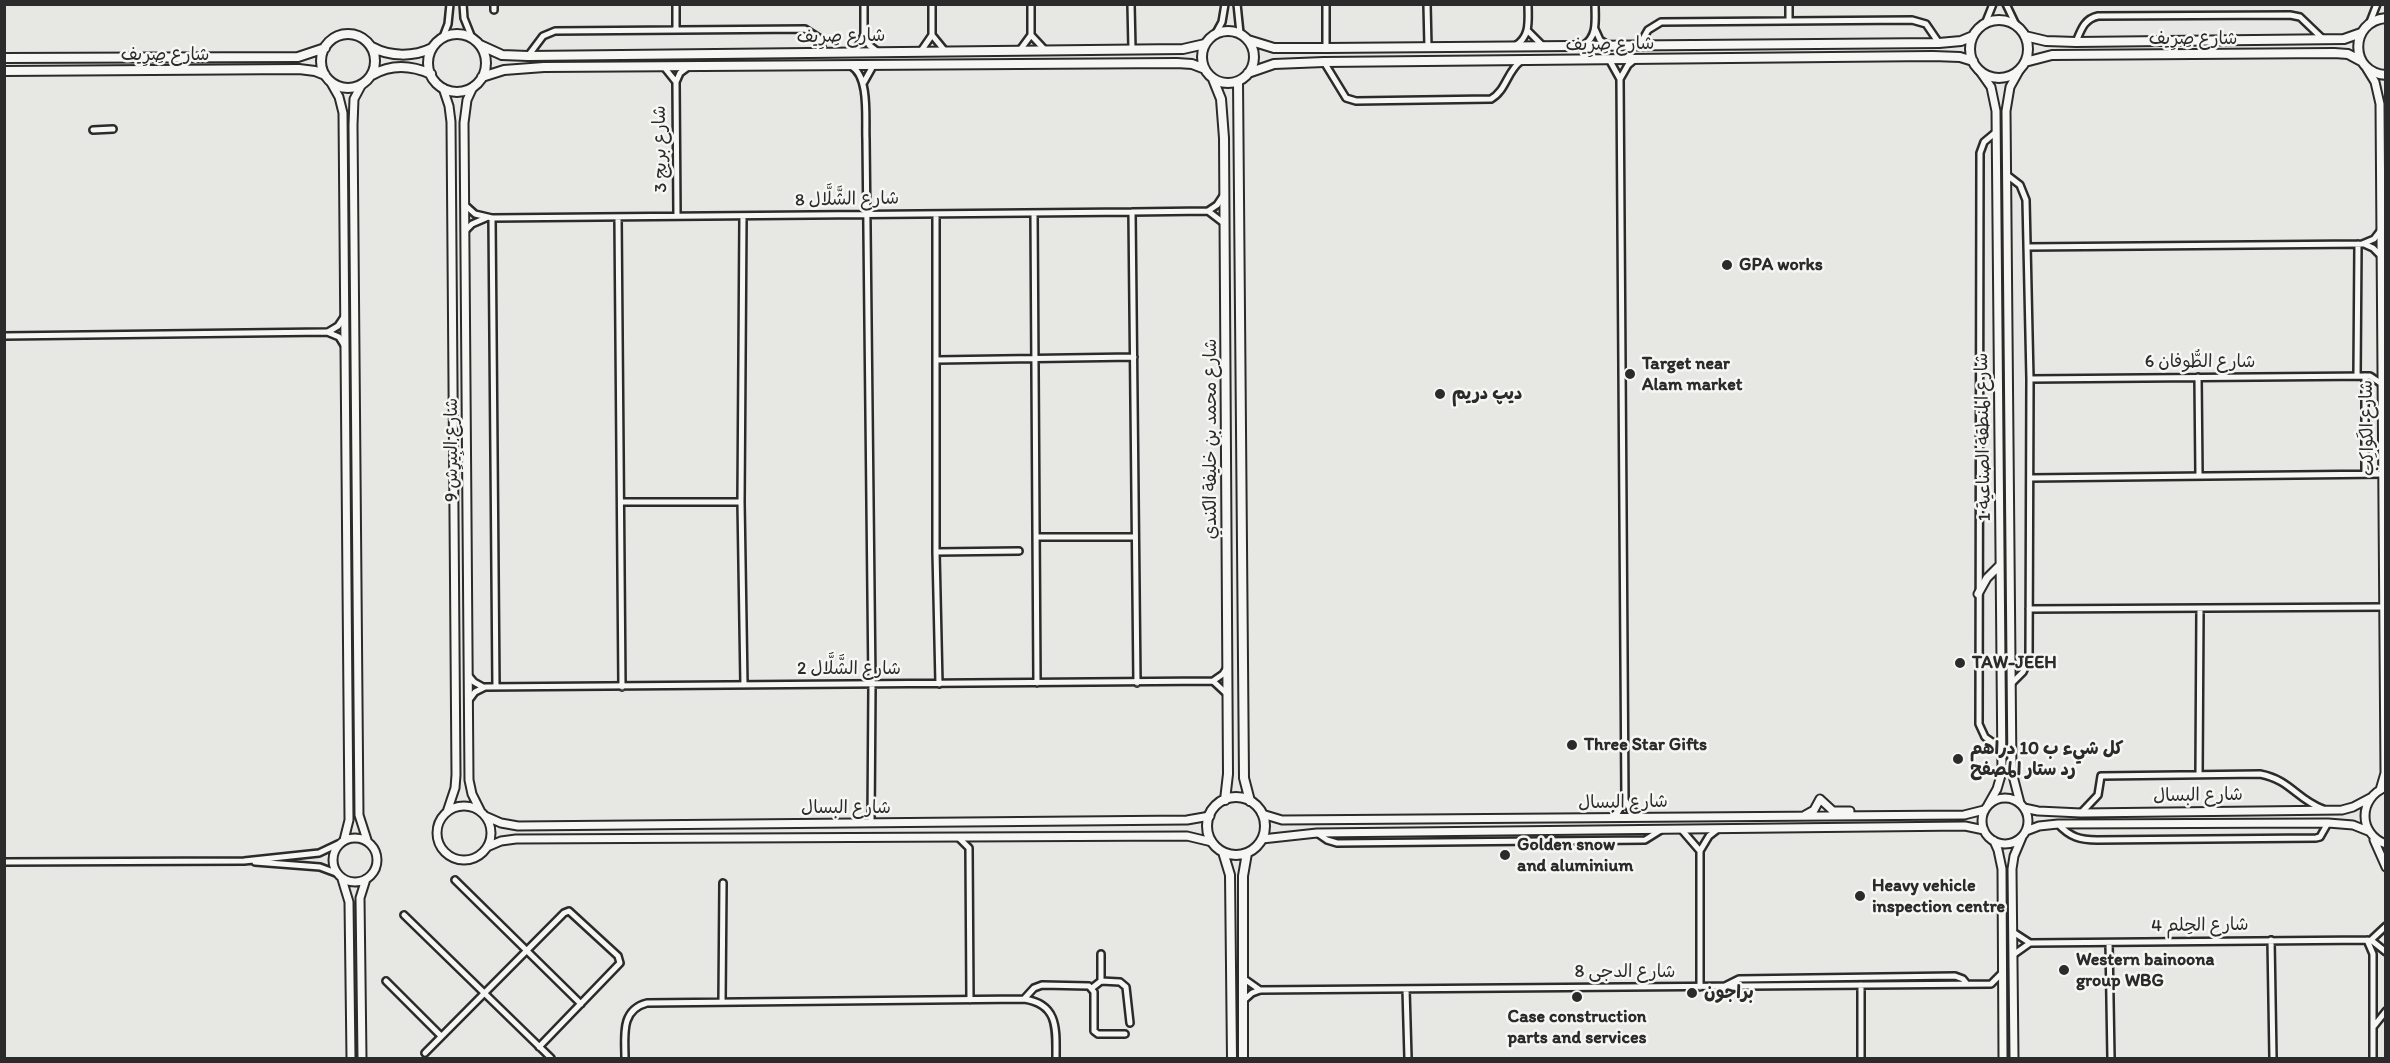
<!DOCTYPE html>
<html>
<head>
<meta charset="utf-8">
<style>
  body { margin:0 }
  #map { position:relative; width:2390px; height:1063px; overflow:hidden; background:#f6f6f2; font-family:Itim,sans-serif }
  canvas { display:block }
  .frame { position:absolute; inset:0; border:6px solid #2b2b2b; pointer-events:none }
</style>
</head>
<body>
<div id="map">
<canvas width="2390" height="1063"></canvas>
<div class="frame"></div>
</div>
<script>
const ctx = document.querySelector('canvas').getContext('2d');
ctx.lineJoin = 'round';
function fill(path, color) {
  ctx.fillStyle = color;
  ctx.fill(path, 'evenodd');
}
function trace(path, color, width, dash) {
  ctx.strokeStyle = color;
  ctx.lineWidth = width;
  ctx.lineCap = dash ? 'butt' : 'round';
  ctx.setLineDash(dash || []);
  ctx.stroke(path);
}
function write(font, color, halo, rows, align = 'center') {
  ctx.font = font + ' Itim,"Playpen Sans Arabic",sans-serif';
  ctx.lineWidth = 5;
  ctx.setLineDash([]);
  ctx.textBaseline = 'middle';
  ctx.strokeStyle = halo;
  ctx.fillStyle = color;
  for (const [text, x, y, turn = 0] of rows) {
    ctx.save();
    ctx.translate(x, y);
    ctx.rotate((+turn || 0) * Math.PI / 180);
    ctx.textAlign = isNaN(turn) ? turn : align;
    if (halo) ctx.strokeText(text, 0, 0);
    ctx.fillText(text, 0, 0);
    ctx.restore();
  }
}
const built = new Path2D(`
  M 5,5 L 2385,5 L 2385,1058 L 5,1058 Z`);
const minor = new Path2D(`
  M 463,4 L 464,18 L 472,38
  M 494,4 L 494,10
  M 676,4 L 676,29
  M 1131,4 L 1132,49
  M 1237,4 L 1240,33
  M 1326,4 L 1326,48
  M 1427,4 L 1428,47
  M 1789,4 L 1789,20
  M 2006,4 L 2016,25
  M 2370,22 L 2377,4
  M 1985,24 L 1993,4
  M 1595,29 L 1600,40 L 1608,45
  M 1528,31 L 1542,45
  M 1216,33 L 1222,22 L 1225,4
  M 864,35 L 869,45 L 878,52
  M 932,35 L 945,51
  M 1031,35 L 1044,49
  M 443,37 L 448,24 L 450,4
  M 2076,42 C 2081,30 2084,19 2098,16 L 2290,15 L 2300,17 L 2323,39
  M 1640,44 L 1648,30 L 1661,22 L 1912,20 L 1926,24 L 1939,43
  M 1584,45 C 1598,36 1595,19 1595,4
  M 1515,46 C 1531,36 1528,21 1528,4
  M 1020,50 L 1031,35 L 1031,4
  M 921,51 L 932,35 L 932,4
  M 855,52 L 864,35 L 864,4
  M 528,56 L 543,36 L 555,31 L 805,29 L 819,38 L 824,53
  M 1324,62 L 1346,98 L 1356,101 L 1491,99 C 1506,91 1507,71 1521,61
  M 851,66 C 870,76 865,120 866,139 L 872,684 L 871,823
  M 664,67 L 676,82 L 677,216
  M 1620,79 L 1628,65 L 1634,60
  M 676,82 L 680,73 L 688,67
  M 864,82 L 873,66
  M 93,130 L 113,129
  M 1996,132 L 1984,142 L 1980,153 L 1979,724 L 1985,737 L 2002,749
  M 2007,175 L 2020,185 L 2026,200 L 2030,379 L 2029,659 L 2023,672 L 2011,684
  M 465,205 L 475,214 L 492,218 L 1132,212 L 1208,211 L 1217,205 L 1223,196
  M 1208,211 L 1225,224
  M 1132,212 L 1137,683
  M 1034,213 L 1037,683
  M 936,214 L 936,552 L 939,684
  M 743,216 L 741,502 L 744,685
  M 618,217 L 622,687
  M 492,218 L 496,687
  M 465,231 L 472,224 L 486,218
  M 2364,244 L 2373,248 L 2381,256
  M 2027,247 L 2362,244 L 2374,239 L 2381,230
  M 328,332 L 338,326 L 344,317
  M 4,336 L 327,332 L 339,337 L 344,345
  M 937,360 L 1134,357
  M 2357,376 L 2358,244
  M 2365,376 L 2365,474
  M 2198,377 L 2199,475
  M 2030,379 L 2370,376 L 2382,384
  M 2030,478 L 2385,474
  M 621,502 L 741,502
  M 1036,537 L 1135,537
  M 936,552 L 1019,551
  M 2029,609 L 2385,607
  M 468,675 L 474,682 L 483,687
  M 1213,681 L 1227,694
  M 469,700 L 475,692 L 485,687 L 1213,681 L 1223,674 L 1227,668
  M 2199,775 L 2200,609
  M 1625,800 L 1630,809 L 1642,817
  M 2081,813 L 2098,795 L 2101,776 L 2260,774 C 2291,780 2296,799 2323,809
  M 1610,818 L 1618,812 L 1625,800 L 1620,79 L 1610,61
  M 2058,824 C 2070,837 2080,840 2097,840 L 2316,838 L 2320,837 L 2328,823
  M 1681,829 L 1700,851
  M 1317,833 L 1327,840 L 1337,843 L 1645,840 L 1661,830
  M 958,837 L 969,848 L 970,1000
  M 4,862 L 244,861 L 319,853 L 338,844
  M 255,862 L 320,867 L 336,873
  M 455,880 L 581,1004
  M 404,915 L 551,1058
  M 2013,932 L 2030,943 L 2371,940 L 2386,926
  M 2271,940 L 2273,1058
  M 2367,940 L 2373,954 L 2373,1058
  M 2371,940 L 2386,952
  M 2109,943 L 2111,1058
  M 2013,955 L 2030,943
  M 1243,978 L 1260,990
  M 386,981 L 441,1036
  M 1101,981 L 1120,982 L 1126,987 L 1130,1023
  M 1725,986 L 1739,979 L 1955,976 L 1963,979 L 1967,984
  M 1700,987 L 1700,851 L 1709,836 L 1718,829
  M 1092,988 L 1101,981 L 1101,954
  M 1406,989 L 1408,1058
  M 1024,999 L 1034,988 L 1042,985 L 1089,986 L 1094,992 L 1094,1031 L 1098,1034 L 1125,1034
  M 1243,1001 L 1252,993 L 1260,990 L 1991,984 L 2002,973
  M 722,1002 L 723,883
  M 2374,1026 L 2386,1011
  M 425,1053 L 564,913 L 569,911 L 618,956 L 620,963 L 539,1047
  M 625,1058 C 625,1036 620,1010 647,1003 L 1024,999 C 1059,1004 1056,1030 1056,1058
  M 1861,1058 L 1861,985`);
const tertiary = new Path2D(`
  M 2020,69 L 2010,87 L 2006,111 L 2012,772 L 2020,803
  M 2367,69 L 2375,82 L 2380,104 L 2385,773 L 2380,790
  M 1979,70 L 1991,87 L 1996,111 L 2002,772 L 1997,789 L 1988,805
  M 330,81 L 339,97 L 343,113 L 349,820 L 344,840
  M 362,84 L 354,99 L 353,125 L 359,815 L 367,840
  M 473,87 L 467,100 L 464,123 L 469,780 L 472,794 L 481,812
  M 443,88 L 449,106 L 451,122 L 456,775 L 455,788 L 447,812
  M 1978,594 L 1987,578 L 2000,565
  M 2386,787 C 2358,798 2358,834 2386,844
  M1982 821a23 23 0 1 1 46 0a23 23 0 1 1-46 0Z
  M437 833a27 27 0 1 1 54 0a27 27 0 1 1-54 0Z
  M 2024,808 L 2038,811 L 2081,813 L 2342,810 L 2353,807 L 2370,798
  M 1262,814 L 1282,820 L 1964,815 L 1984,810
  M 1805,815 L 1814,810 L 1820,799 L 1833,811 L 1850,811
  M 485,816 L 501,823 L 518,826 L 1187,820 L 1210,816
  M 2026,831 L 2039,826 L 2058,824 L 2328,823 L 2353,825 L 2368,831
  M333 860a22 22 0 1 1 44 0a22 22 0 1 1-44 0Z
  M 1262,839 L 1317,833 L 1965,826 L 1984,830
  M 2374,840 L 2386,867
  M 1994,841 L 1998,850 L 2002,869 L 2003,1058
  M 487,847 L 501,841 L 516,839 L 1187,836 L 1212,842
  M 342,879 L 349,902 L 351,1058
  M 362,1058 L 360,898 L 366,879
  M 2014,1058 L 2012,869 L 2014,856 L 2022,837`);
const secondary = new Path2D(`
  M 2386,18 C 2349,21 2349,73 2386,75
  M1970 49a29 29 0 1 1 58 0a29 29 0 1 1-58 0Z
  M1202 57a26 26 0 1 1 52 0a26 26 0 1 1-52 0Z
  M321 61a27 27 0 1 1 54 0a27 27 0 1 1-54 0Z
  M428 63a29 29 0 1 1 58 0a29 29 0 1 1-58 0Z
  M 2025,36 L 2046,41 L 2076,42 L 2344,39 L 2361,33
  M 1248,40 L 1274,48 L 1326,48 L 1939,43 L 1961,41 L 1973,36
  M 480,45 L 502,55 L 528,56 L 1183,49 L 1205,44
  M 372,47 C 390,57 414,57 432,48
  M 4,58 L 298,57 L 325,48
  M 2025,62 L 2052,55 L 2334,53 L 2348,54 L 2361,61
  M 4,71 L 299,69 L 315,71 L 325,75
  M 1248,73 L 1274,64 L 1324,62 L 1933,56 L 1960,57 L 1973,61
  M 372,75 C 391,64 411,65 431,74
  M 482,77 L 504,70 L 544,67 L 1177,63 L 1192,64 L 1205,69
  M 1213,79 L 1221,99 L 1224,138 L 1228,774 L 1225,800
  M 1238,81 L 1244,778 L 1250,801
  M1207 826a29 29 0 1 1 58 0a29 29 0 1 1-58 0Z
  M 1223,852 L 1230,875 L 1232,1058
  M 1243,1058 L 1243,876 L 1247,853`);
const markers = [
  [1727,265,6,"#2b2b2b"],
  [1630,374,6,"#2b2b2b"],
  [1440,394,6,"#2b2b2b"],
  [1960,663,6,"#2b2b2b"],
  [1572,745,6,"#2b2b2b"],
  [1958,759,6,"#2b2b2b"],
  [1505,855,6,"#2b2b2b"],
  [1860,896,6,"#2b2b2b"],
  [2064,970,6,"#2b2b2b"],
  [1692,993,6,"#2b2b2b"],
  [1577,997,6,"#2b2b2b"]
];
const streetNames = [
  ["شارع صِرِيف",841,37,-1],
  ["شارع صِرِيف",2193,39],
  ["شارع صِرِيف",1610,45,-1],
  ["شارع صِرِيف",165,55],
  ["شارع بريج 3",661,149,-91],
  ["شارع الشَّلَّال 8",847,200,-1],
  ["شارع الطُّوفان 6",2200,362],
  ["شارع الكَواكِب",2368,428,-91],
  ["شارع المنطقة الصناعية 1",1984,437,-91],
  ["شارع محمد بن خليفة الكندي",1211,439,-90],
  ["شارع البِيرِش 9",452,450,-90],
  ["شارع الشَّلَّال 2",849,669],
  ["شارع البسال",2198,796,-1],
  ["شارع البسال",1623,803,-1],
  ["شارع البسال",846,808],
  ["شارع الحِلم 4",2200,926,-1],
  ["شارع الدجى 8",1625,972]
];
const poiNames = [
  ["GPA works",1739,265],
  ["Target near",1642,364],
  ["Alam market",1642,385],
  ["دیپ دریم",1452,394],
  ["TAW-JEEH",1972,663],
  ["Three Star Gifts",1584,745],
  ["كل شيء ب 10 دراهم",1970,749],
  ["رد ستار المصفح",1970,770],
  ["Golden snow",1517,845],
  ["and aluminium",1517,866],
  ["Heavy vehicle",1872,886],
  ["inspection centre",1872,907],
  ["Western bainoona",2076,960],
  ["group WBG",2076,981],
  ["براجون",1704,993],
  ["Case construction",1577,1017,"center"],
  ["parts and services",1577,1038,"center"]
];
fill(built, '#e7e7e3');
trace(minor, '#2b2b2b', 10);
trace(tertiary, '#2b2b2b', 11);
trace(secondary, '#2b2b2b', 12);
trace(minor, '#f6f6f2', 5);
trace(tertiary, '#f6f6f2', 7);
trace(secondary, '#f6f6f2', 8);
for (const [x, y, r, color] of markers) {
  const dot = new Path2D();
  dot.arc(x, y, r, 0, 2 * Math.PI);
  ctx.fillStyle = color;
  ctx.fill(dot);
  trace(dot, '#f6f6f2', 2);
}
write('18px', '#2b2b2b', '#f6f6f2', streetNames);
write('bold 18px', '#2b2b2b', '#f6f6f2', poiNames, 'left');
</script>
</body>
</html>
